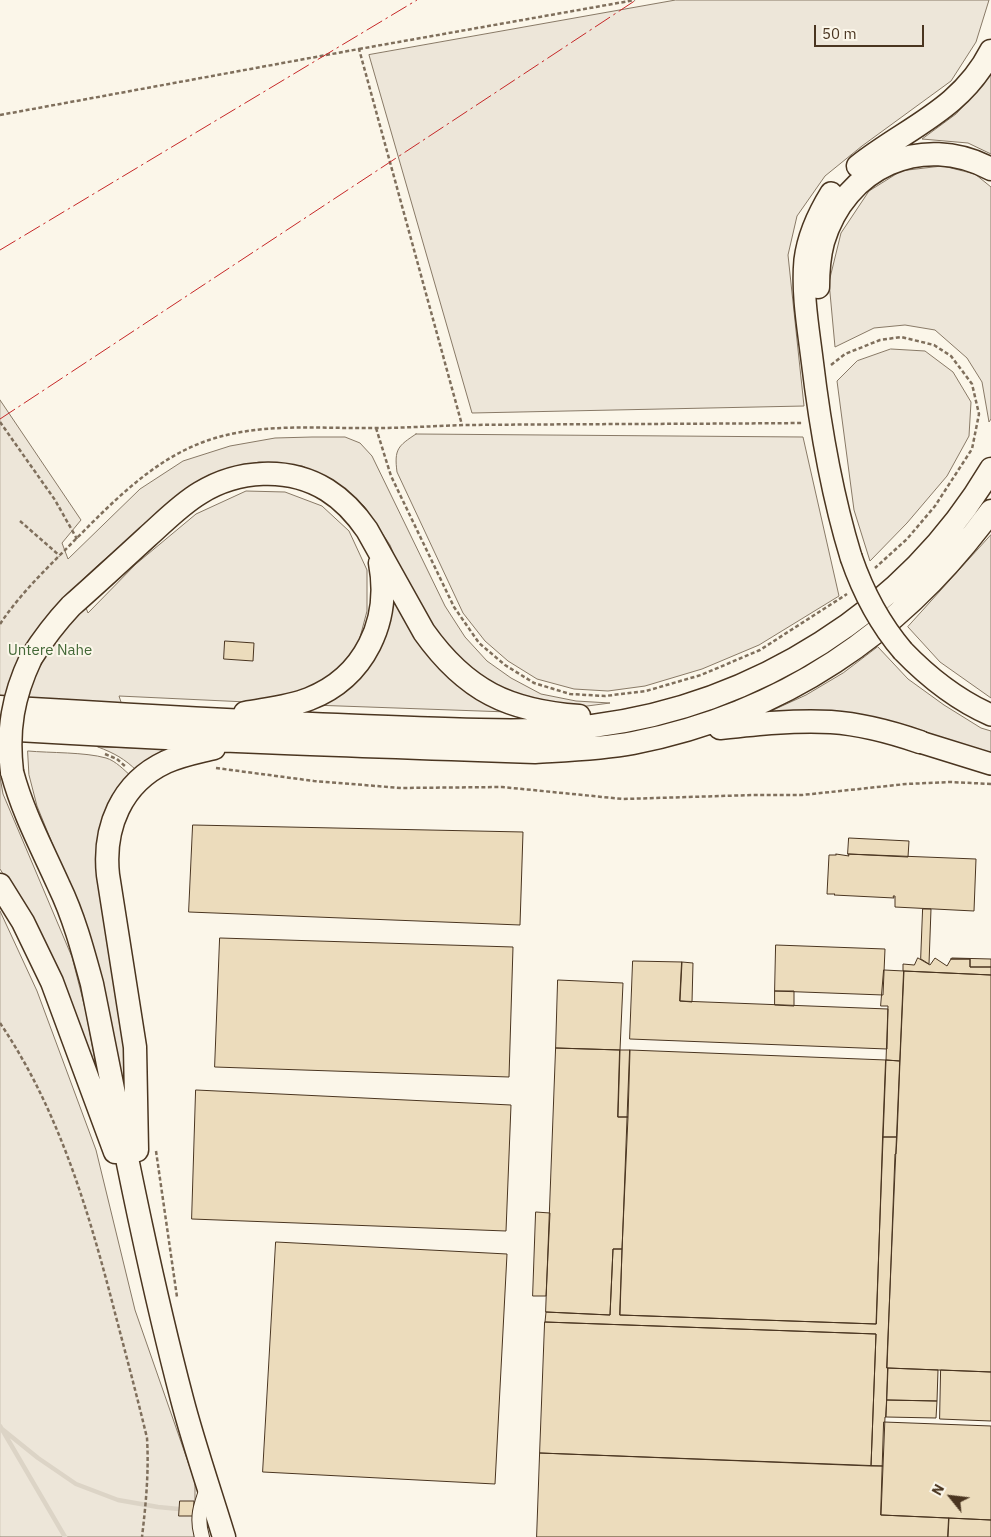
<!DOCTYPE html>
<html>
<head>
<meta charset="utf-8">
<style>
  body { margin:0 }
  #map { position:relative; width:991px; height:1537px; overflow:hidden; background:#fbf6e9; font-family:"IBM Plex Sans",sans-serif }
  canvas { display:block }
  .north { position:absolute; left:926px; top:1472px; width:50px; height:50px; -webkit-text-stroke:4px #fbf6e9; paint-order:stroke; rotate:299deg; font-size:14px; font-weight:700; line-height:20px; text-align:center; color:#4a3520 }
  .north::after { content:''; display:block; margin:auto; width:18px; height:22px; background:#4a3520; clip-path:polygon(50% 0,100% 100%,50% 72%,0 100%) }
  .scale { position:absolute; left:814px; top:25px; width:110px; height:22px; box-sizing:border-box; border:2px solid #4a3520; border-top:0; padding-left:6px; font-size:15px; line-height:18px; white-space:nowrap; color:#4a3520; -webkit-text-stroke:4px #fbf6e9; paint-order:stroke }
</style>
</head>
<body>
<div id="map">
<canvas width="991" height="1537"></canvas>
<div class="north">N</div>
<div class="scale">50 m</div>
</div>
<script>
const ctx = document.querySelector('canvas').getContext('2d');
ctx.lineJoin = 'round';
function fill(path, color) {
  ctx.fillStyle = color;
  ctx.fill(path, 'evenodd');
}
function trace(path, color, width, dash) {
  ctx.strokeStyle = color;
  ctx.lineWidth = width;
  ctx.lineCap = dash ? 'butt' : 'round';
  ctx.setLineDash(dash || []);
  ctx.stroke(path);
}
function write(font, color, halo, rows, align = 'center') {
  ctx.font = font + ' "IBM Plex Sans",sans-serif';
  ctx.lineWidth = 4;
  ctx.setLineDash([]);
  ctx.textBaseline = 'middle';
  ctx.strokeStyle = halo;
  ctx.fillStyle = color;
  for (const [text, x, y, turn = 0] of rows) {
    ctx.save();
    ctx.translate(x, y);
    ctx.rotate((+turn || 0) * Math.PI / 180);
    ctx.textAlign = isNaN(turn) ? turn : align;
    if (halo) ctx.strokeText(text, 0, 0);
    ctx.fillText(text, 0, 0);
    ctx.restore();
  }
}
const green = new Path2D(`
  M 676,0 L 989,0 L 976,42 L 951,81 L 862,146 L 825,176 L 797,216 L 788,255 L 804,406 L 472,413 L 369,55 Z
  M 991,75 L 991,154 L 968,143 L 922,139 L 956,114 Z
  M 943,166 L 975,174 L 991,187 L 991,419 L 989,422 L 982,382 L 967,358 L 935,330 L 905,325 L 874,328 L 835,347 L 829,282 L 841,233 L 869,191 L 901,171 Z
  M 891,349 L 925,351 L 953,372 L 971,402 L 969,436 L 947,476 L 907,523 L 870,561 L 854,510 L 837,381 L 857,361 Z
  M 0,400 L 81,520 L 62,543 L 68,559 L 140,489 L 183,461 L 230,446 L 275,438 L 312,437 L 345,437 L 360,443 L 372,456 L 445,606 L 465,637 L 487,661 L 511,678 L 541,694 L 576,701 L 610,703 L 572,708 L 533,703 L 491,687 L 431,630 L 407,586 L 390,545 L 364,506 L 337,483 L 302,466 L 259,462 L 221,471 L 178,496 L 97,566 L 77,585 L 88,613 L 136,564 L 196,514 L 246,491 L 285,492 L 322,506 L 349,531 L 367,570 L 367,611 L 358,645 L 334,674 L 302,693 L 247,702 L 119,696 L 122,705 L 0,698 Z
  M 416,434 L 803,437 L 839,596 L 759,645 L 702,669 L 645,686 L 608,691 L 574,689 L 537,679 L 508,661 L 485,641 L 463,613 L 397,472 C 394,449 398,446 416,434 Z
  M 991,535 L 991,698 L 940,662 L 908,627 Z
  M 391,583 L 508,712 L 312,705 L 336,693 Z
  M 878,647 L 908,679 L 944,705 L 981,728 L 991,731 L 991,754 L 760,716 L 806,695 L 843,673 Z
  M 98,747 L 183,749 L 137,771 C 125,759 114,753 98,747 Z
  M 28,751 C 50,753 85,752 106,758 C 116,761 124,770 132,777 L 109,812 L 127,1050 L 129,1126 L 59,860 L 37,806 L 29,775 Z
  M 0,777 L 3,794 L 72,957 L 86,1012 L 104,1109 L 38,930 L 0,869 Z
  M 0,911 L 37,991 L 96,1150 L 135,1310 L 195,1482 L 195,1537 L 0,1537 Z`);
const stream = new Path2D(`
  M 0,1426 L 65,1537
  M 2,1429 L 38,1458 L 76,1484 L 118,1500 L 158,1507 L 179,1509`);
const building = new Path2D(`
  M 225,641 L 254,643 L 253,661 L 224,659 Z
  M 193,825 L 523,832 L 520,925 L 189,912 Z
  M 849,838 L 909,841 L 908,857 L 848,854 Z
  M 836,854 L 849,856 L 848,854 L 976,859 L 974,911 L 895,907 L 895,896 L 893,896 L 894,898 L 834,895 L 835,894 L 827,894 L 829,855 L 836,855 Z
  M 923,909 L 931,909 L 929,964 L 921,959 Z
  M 220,938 L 513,947 L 509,1077 L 215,1067 Z
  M 776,945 L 885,949 L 883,995 L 775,991 Z
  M 918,958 L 930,965 L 935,958 L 947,966 L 951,959 L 970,959 L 970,967 L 991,967 L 991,975 L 903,971 L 903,964 L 914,965 Z
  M 952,958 L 991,959 L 991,967 L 970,967 L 970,959 L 951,959 Z
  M 633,961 L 682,962 L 680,1001 L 888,1009 L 887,1049 L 630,1039 Z
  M 682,962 L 693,963 L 692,1002 L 680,1001 Z
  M 884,970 L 904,971 L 900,1061 L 886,1060 L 888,1006 L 881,1006 Z
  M 904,971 L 991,975 L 991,1372 L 887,1368 Z
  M 558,980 L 623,983 L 620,1050 L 556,1048 Z
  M 775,991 L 794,991 L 794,1006 L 775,1005 Z
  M 556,1048 L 620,1050 L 618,1117 L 628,1117 L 622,1249 L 613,1249 L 610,1315 L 546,1312 Z
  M 620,1050 L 630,1050 L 628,1117 L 618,1117 Z
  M 630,1050 L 886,1060 L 876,1324 L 620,1315 Z
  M 886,1060 L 900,1061 L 897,1137 L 883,1137 Z
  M 196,1090 L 511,1105 L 506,1231 L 192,1219 Z
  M 883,1137 L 897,1137 L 896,1154 L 895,1154 L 887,1368 L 888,1368 L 886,1417 L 885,1417 L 883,1466 L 871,1466 L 876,1334 L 545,1322 L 546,1312 L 610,1315 L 613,1249 L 622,1249 L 620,1315 L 876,1324 Z
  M 536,1212 L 550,1213 L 546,1296 L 533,1296 Z
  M 276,1242 L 507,1254 L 495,1484 L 263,1472 Z
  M 545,1322 L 876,1334 L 871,1466 L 540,1453 Z
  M 888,1368 L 938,1370 L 937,1401 L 887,1400 Z
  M 941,1370 L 991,1372 L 991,1421 L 940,1419 Z
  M 887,1400 L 937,1401 L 936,1418 L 886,1417 Z
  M 884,1422 L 991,1426 L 991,1520 L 881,1515 Z
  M 540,1453 L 883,1466 L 881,1515 L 949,1518 L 948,1537 L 537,1537 Z
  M 180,1501 L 194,1501 L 193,1516 L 179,1516 Z
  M 949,1518 L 991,1520 L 991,1537 L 948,1537 Z`);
const path = new Path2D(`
  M 359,49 L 635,0
  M 0,115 L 359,49 L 462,425
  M 831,365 L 845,354 L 880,340 L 901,337 L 934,345 L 951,356 L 972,384 L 979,414 L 972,449 L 935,506 L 907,539 L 875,568
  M 0,422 L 55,500 L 77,539
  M 376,428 L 391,476 L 454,607 L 479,643 L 505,665 L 534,683 L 570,694 L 605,696 L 646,691 L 701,675 L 760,650 L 847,594
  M 20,521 L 60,556
  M 0,624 C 18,597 41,574 64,551 C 106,509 151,459 209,440 C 263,422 320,429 376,428 C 405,428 434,426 464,425 C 577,424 690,424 803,423
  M 105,754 L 117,759 L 126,767
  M 216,768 L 314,781 L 401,788 L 502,787 L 623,799 L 753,795 L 802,795 L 906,784 L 950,782 L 991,784
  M 0,1023 C 59,1110 89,1212 115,1313 C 126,1355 137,1396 147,1438 C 149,1471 146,1503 142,1537
  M 156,1151 L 177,1297`);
const minor = new Path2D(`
  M 202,1537 C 196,1517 201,1505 208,1486`);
const primary = new Path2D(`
  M 831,193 C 818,214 808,236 805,260 C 802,293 808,327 812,359 C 820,426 831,492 851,557
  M 903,651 C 929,678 957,700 991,715
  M 920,742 L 991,764`);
const trunk = new Path2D(`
  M 858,166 C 906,128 961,110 991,51
  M 818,287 C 818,272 819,257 823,242 C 845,167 922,132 991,169
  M 31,658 C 43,639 56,622 71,606 C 97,583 122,560 147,537 C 164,522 180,505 200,493 C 237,470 288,466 327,490 C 343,500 356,514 367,530 L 424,632 C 466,691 509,711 579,716
  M 0,707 C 112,714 225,721 337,725 C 384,727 431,729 479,730 C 517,731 555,731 593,726 C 755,705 907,611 991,469
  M 245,713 C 266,709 289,707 309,699 C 365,677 391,621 380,563
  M 720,728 C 757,724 794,720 831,722 C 861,724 891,732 920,742
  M 0,729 C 178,740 356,746 535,752 C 568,750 601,749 633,743 C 782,714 902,633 991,511
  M 12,772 C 23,813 42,848 59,886 C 74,917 83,951 92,984 C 120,1123 146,1262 182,1399 C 194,1445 210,1491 224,1537
  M 0,885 L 23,922 L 52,982 L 115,1152
  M 137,1150 L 135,1047 L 108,875 C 103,828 121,783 166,762 C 181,755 198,752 214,748`);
const primaryBridge = new Path2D(`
  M 851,557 C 863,592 879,623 903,651`);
const trunkBridge = new Path2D(`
  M 12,772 C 7,730 13,696 31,658`);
const power = new Path2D(`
  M 0,250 L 417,0
  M 0,419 L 636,0`);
const parkNames = [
  ["Untere Nahe",50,651]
];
fill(green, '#ede6d9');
trace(green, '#887966', 1);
trace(stream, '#dcd4c6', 4.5);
fill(building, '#ecdcbc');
trace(building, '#4a3520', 1);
trace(minor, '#4a3520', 16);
trace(primary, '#4a3520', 24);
trace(trunk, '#4a3520', 25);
trace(path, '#7f6f5c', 2.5, [4, 2.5]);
trace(minor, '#fbf6e9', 14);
trace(primary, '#fbf6e9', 21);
trace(trunk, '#fbf6e9', 22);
trace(primaryBridge, '#4a3520', 24, []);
trace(trunkBridge, '#4a3520', 25, []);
trace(primaryBridge, '#fbf6e9', 21);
trace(trunkBridge, '#fbf6e9', 22);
trace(power, '#c62828', 1, [18, 4, 2.5, 4]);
write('15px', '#436837', '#fbf6e9', parkNames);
</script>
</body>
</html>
